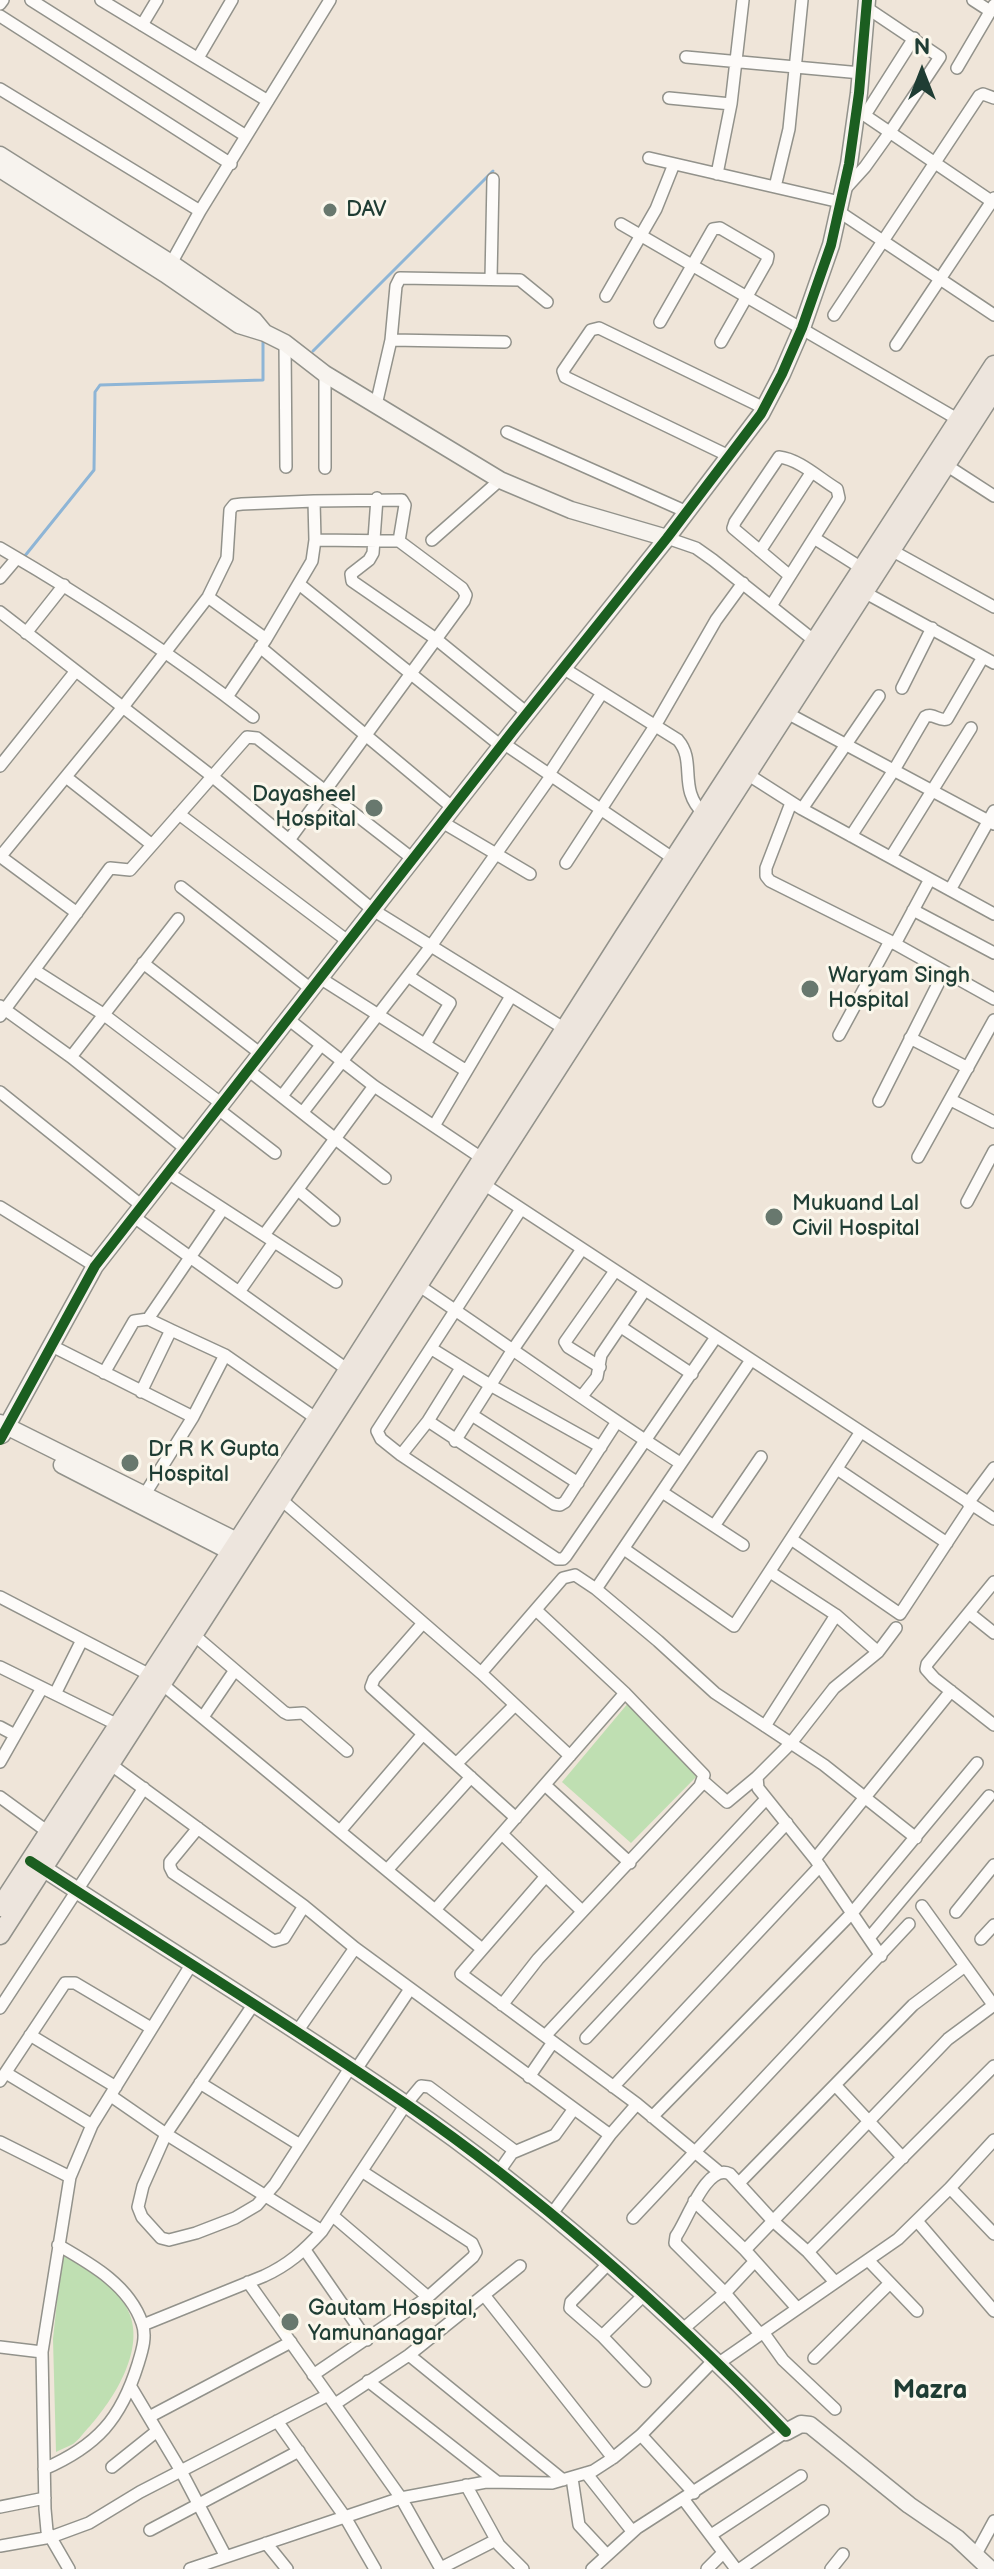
<!DOCTYPE html>
<html>
<head>
<meta charset="utf-8">
<style>
  body { margin:0 }
  #map { position:relative; width:994px; height:2569px; overflow:hidden; background:#efe5d9; font-family:"Balsamiq Sans",sans-serif }
  canvas { display:block }
  .north { position:absolute; left:882px; top:32px; width:80px; height:80px; -webkit-text-stroke:6px #fbf7ec; paint-order:stroke; rotate:0deg; font-size:22px; font-weight:700; line-height:32px; text-align:center; color:#1f3d34 }
  .north::after { content:''; display:block; margin:auto; width:28px; height:36px; background:#1f3d34; clip-path:polygon(50% 0,100% 100%,50% 72%,0 100%) }
</style>
</head>
<body>
<div id="map">
<canvas width="994" height="2569"></canvas>
<div class="north">N</div>
</div>
<script>
const ctx = document.querySelector('canvas').getContext('2d');
ctx.lineJoin = 'round';
function fill(path, color) {
  ctx.fillStyle = color;
  ctx.fill(path, 'evenodd');
}
function trace(path, color, width, dash) {
  ctx.strokeStyle = color;
  ctx.lineWidth = width;
  ctx.lineCap = dash ? 'butt' : 'round';
  ctx.setLineDash(dash || []);
  ctx.stroke(path);
}
function write(font, color, halo, rows, align = 'center') {
  ctx.font = font + ' "Balsamiq Sans",sans-serif';
  ctx.lineWidth = 6;
  ctx.setLineDash([]);
  ctx.textBaseline = 'middle';
  ctx.strokeStyle = halo;
  ctx.fillStyle = color;
  for (const [text, x, y, turn = 0] of rows) {
    ctx.save();
    ctx.translate(x, y);
    ctx.rotate((+turn || 0) * Math.PI / 180);
    ctx.textAlign = isNaN(turn) ? turn : align;
    if (halo) ctx.strokeText(text, 0, 0);
    ctx.fillText(text, 0, 0);
    ctx.restore();
  }
}
const green = new Path2D(`
  M 629,1702 L 697,1776 L 631,1843 L 562,1782 Z
  M 62,2255 C 88,2269 119,2285 130,2315 C 144,2352 113,2400 90,2426 C 84,2432 79,2440 73,2444 C 68,2447 61,2449 56,2452 L 53,2339 Z`);
const stream = new Path2D(`
  M 313,351 L 493,171
  M 24,557 L 94,470 L 95,392 L 100,385 L 263,380 L 263,341`);
const street = new Path2D(`
  M 31,0 L 246,136
  M 101,0 L 268,101
  M 973,0 L 990,11
  M 0,4 L 3,0
  M 0,16 L 231,164
  M 142,25 L 157,0
  M 686,57 L 861,73
  M 198,58 L 232,0
  M 957,68 L 994,5
  M 0,89 L 200,211
  M 669,98 L 731,104
  M 857,110 L 994,203
  M 865,115 L 914,38
  M 649,158 L 840,202
  M 717,174 L 731,104 L 743,0
  M 775,187 L 789,129 L 802,0
  M 845,189 L 865,167 L 890,132 L 940,57 L 867,8
  M 838,211 L 994,315
  M 621,224 L 959,420
  M 169,267 L 200,211 L 330,0
  M 491,279 L 493,179
  M 606,296 L 656,209 L 674,164
  M 834,315 L 979,96 L 983,94 L 994,98
  M 660,322 L 713,229 L 720,228 L 768,256 L 767,261 L 721,342
  M 391,340 L 396,286 L 400,278 L 520,280 L 547,302
  M 285,343 L 286,467
  M 896,345 L 994,198
  M 376,405 L 391,340 L 505,342
  M 507,432 L 687,512
  M 729,456 L 565,377 L 563,371 L 591,330 L 599,328 L 764,408
  M 946,465 L 994,496
  M 325,468 L 325,374
  M 377,498 L 373,553 L 369,560 L 351,574 L 352,581 L 436,639 L 527,713
  M 667,538 L 696,548 L 713,560 L 816,642
  M 814,538 L 863,569
  M 315,540 L 399,541
  M 432,540 L 500,480
  M 0,548 C 88,599 173,655 253,717
  M 891,550 L 994,607
  M 760,551 L 811,473
  M 0,578 L 17,558
  M 299,584 L 501,746
  M 864,592 L 994,663
  M 208,597 L 266,639
  M 771,606 C 794,570 816,534 839,498 L 837,489 C 820,479 799,459 779,457 L 735,522 L 733,528 L 790,576
  M 0,612 L 213,777 L 373,910 L 565,1029
  M 26,633 L 64,585
  M 260,647 L 453,808
  M 563,668 L 678,740 C 697,762 677,789 704,814
  M 902,688 L 932,628
  M 787,713 L 994,824
  M 503,743 L 674,859
  M 0,766 L 75,672
  M 744,772 L 802,809 L 994,914
  M 549,774 L 602,693
  M 66,777 L 151,844
  M 791,803 L 766,868 L 766,876 L 770,881 L 890,941 L 994,999
  M 802,809 L 879,696
  M 179,814 L 349,942
  M 442,822 L 530,874
  M 851,836 L 894,770 L 925,717 C 933,712 939,722 947,719 L 983,657
  M 289,840 L 464,601 L 466,595 L 462,588 L 399,541 L 405,505 L 402,500 L 314,501
  M 0,857 L 123,707 L 208,597 L 227,558 L 230,510 L 234,505 L 242,504 L 314,501 L 315,540 L 312,561 L 266,639 L 227,697
  M 1,857 L 77,913
  M 891,857 L 971,728
  M 566,863 L 655,726 L 716,620 L 743,583
  M 181,887 L 311,989
  M 950,890 L 994,811
  M 913,910 L 994,953
  M 895,944 L 930,879
  M 143,963 L 261,1054
  M 34,970 L 103,1014 L 222,1104
  M 408,976 L 450,1003 L 425,1044
  M 320,978 L 465,1070
  M 0,1006 L 71,1057 L 186,1149
  M 0,1016 L 110,868 L 130,870 L 247,737 L 257,738 L 413,859
  M 288,1019 L 374,1086 L 483,1159
  M 839,1035 L 890,941
  M 910,1038 L 968,1068
  M 71,1057 L 178,919
  M 248,1070 L 385,1178
  M 0,1092 L 142,1206
  M 282,1096 L 321,1045
  M 951,1100 L 994,1122
  M 879,1101 L 944,972
  M 218,1109 L 275,1153
  M 303,1112 L 431,946 L 551,776
  M 434,1126 L 511,996
  M 918,1157 L 994,1020
  M 168,1173 L 336,1282
  M 479,1181 L 994,1519
  M 298,1190 L 334,1220
  M 967,1202 L 994,1151
  M 0,1207 L 95,1266
  M 521,1209 L 377,1431 L 381,1439 L 401,1455 L 557,1559 L 563,1559 L 566,1556 L 716,1337
  M 134,1217 L 348,1370
  M 264,1235 L 374,1086
  M 418,1285 C 506,1344 591,1406 680,1463
  M 239,1292 L 274,1242
  M 148,1319 L 223,1209
  M 621,1327 L 692,1374
  M 171,1330 L 225,1355 L 317,1419
  M 52,1346 L 193,1417
  M 432,1349 L 490,1385 L 601,1447
  M 600,1367 L 568,1347 L 565,1342 L 615,1271
  M 104,1373 L 134,1321 L 148,1319 L 171,1330 L 141,1392
  M 582,1396 L 597,1377 L 601,1355 L 645,1290
  M 472,1415 L 578,1483
  M 428,1421 L 554,1504 L 560,1505 L 565,1502 L 616,1423
  M 455,1441 L 512,1351 L 582,1249
  M 401,1455 L 428,1421 L 461,1368
  M 837,1469 L 947,1543
  M 662,1492 L 743,1545
  M 145,1494 L 193,1417 L 225,1355
  M 277,1496 L 481,1673 L 570,1756
  M 968,1503 L 994,1468
  M 714,1526 L 761,1457
  M 791,1539 L 900,1614 L 971,1506
  M 624,1549 L 734,1626 L 860,1433
  M 770,1572 L 836,1615 L 878,1652
  M 994,1582 L 927,1664 L 926,1669 L 934,1678 L 994,1725
  M 596,1589 L 751,1360
  M 0,1597 L 150,1675
  M 969,1613 L 994,1633
  M 423,1623 L 374,1679 L 371,1687 L 516,1818
  M 194,1635 L 284,1712 L 288,1714 L 303,1713 L 347,1751
  M 0,1667 L 118,1725
  M 481,1673 L 563,1578 L 575,1575 L 596,1589 L 658,1641 L 715,1693 L 824,1765 L 916,1838
  M 162,1684 L 482,1949
  M 55,1694 L 82,1640
  M 203,1717 L 235,1670
  M 765,1726 L 836,1615
  M 0,1727 L 15,1735
  M 106,1761 L 304,1906 L 355,1948 L 610,2135
  M 0,1762 L 42,1688
  M 457,1763 L 515,1705
  M 703,1781 L 727,1802 L 757,1777
  M 545,1785 L 630,1863
  M 0,1797 L 48,1832
  M 198,1828 L 170,1862 L 170,1867 L 173,1873 L 274,1941 L 284,1938 L 304,1906
  M 340,1831 L 423,1734
  M 502,1834 L 582,1911
  M 815,1859 L 951,1691
  M 387,1870 L 471,1777
  M 546,1876 L 461,1974 L 637,2104 L 719,2172
  M 922,1906 L 994,2006
  M 435,1910 L 625,1693
  M 956,1912 L 994,1865
  M 869,1938 L 989,1796
  M 981,1939 L 994,1925
  M 881,1956 L 815,1859 L 758,1788 L 757,1777 L 791,1743 L 834,1688 L 878,1652 L 896,1628
  M 253,2005 L 166,2134 L 143,2186 L 138,2207 L 142,2217 L 161,2238 L 169,2240 L 196,2233 L 235,2218 L 257,2205 L 275,2184 L 350,2068
  M 502,2005 L 538,1959 L 700,1786 L 704,1775 L 625,1693 L 536,1610
  M 0,2008 L 144,1788
  M 296,2033 L 355,1948
  M 30,2035 L 116,2087
  M 545,2036 L 766,1799
  M 586,2038 L 787,1823
  M 355,2071 L 410,1989
  M 6,2073 L 92,2125
  M 529,2077 L 553,2042
  M 0,2081 L 65,1983 L 75,1983 L 151,2028
  M 200,2083 L 300,2145
  M 836,2086 L 903,2158
  M 613,2087 L 820,1866
  M 111,2096 L 166,2134 L 322,2231
  M 652,2117 L 852,1913 L 977,1763
  M 0,2142 L 70,2177
  M 498,2173 L 512,2153 L 555,2135 L 573,2110
  M 739,2183 L 913,2005 L 965,1966
  M 950,2188 L 994,2234
  M 694,2201 L 745,2250 L 797,2308
  M 551,2215 L 610,2135 L 637,2104
  M 333,2216 L 428,2297
  M 633,2218 L 909,1924
  M 917,2221 L 994,2311
  M 305,2250 L 367,2340
  M 745,2250 L 948,2039 L 994,2005
  M 808,2252 L 994,2066
  M 868,2260 L 917,2311
  M 610,2262 L 571,2302 L 570,2308 L 602,2336 L 645,2381
  M 248,2282 L 401,2498 L 441,2569
  M 484,2295 L 613,2458
  M 143,2325 L 264,2276 C 288,2265 304,2251 322,2231 L 406,2104 L 421,2086 L 429,2087 L 515,2151
  M 683,2329 L 725,2293 L 755,2261
  M 763,2332 L 783,2360 L 835,2409
  M 760,2334 L 725,2293 L 675,2243 L 676,2236 C 687,2221 707,2162 730,2174 L 773,2221 L 808,2252 L 835,2282
  M 602,2336 L 645,2294
  M 0,2347 L 42,2352
  M 409,2355 L 563,2480
  M 814,2358 L 890,2283
  M 719,2363 L 898,2239 L 950,2188 L 994,2140
  M 313,2375 L 428,2297 L 473,2257 L 476,2252 L 472,2243 L 363,2172
  M 368,2381 L 496,2481
  M 131,2387 L 181,2471 L 225,2555
  M 335,2404 L 409,2355 L 520,2266
  M 149,2417 L 291,2342
  M 277,2421 L 345,2517 L 375,2569
  M 641,2435 L 694,2493
  M 112,2467 L 157,2431
  M 44,2469 C 97,2446 121,2419 138,2364 C 142,2351 147,2336 142,2323 C 129,2285 91,2264 58,2245
  M 586,2473 L 632,2531
  M 572,2478 L 579,2525 L 606,2554
  M 466,2485 L 499,2545 L 523,2569
  M 684,2500 L 736,2569
  M 0,2507 L 45,2498
  M 150,2530 L 299,2451
  M 711,2535 L 801,2476
  M 266,2543 L 287,2569
  M 0,2546 L 51,2537 L 89,2523 L 140,2492 L 328,2395
  M 975,2556 L 994,2521
  M 441,2568 L 496,2540
  M 69,2569 L 47,2531 L 45,2509 L 42,2352 L 70,2177 L 92,2125 L 191,1965
  M 190,2569 L 401,2498 L 486,2482 L 552,2483 L 593,2471 L 613,2458 L 641,2435 L 715,2359
  M 592,2569 L 637,2528 L 786,2432
  M 707,2569 L 723,2553
  M 740,2569 L 823,2511
  M 831,2569 L 843,2554`);
const secondary = new Path2D(`
  M 0,155 L 171,263 L 254,320 L 264,332
  M 0,169 L 165,274 L 239,325 L 265,333 L 285,343 L 325,374 L 500,480 L 571,510 L 667,538
  M 0,1423 L 249,1547
  M 2,1435 L 95,1266 L 512,732 L 667,538 L 761,414 L 782,374 L 802,328 L 831,245 L 849,164 L 859,93 L 867,0
  M 62,1465 L 241,1557
  M 32,1861 C 156,1943 284,2020 407,2105 C 544,2200 669,2311 786,2432 L 801,2424 L 810,2425 L 909,2505 L 957,2538 L 990,2569`);
const primary = new Path2D(`
  M 0,1907 L 317,1419 L 624,936 L 994,365
  M 0,1935 L 994,390`);
const cycleway = new Path2D(`
  M 0,1440 L 95,1266 L 512,732 L 667,538 L 761,414 L 782,374 L 802,328 L 831,245 L 849,164 L 859,93 L 867,0
  M 30,1861 C 155,1942 283,2020 406,2104 C 544,2199 669,2311 786,2432`);
const markers = [
  [330,210,8,"#68786e"],
  [374,808,10,"#68786e"],
  [810,989,10,"#68786e"],
  [774,1217,10,"#68786e"],
  [130,1463,10,"#68786e"],
  [290,2322,10,"#68786e"]
];
const poiNames = [
  ["DAV",346,210],
  ["Dayasheel",356,795,"right"],
  ["Hospital",356,820,"right"],
  ["Waryam Singh",828,976],
  ["Hospital",828,1001],
  ["Mukuand Lal",792,1204],
  ["Civil Hospital",792,1229],
  ["Dr R K Gupta",148,1450],
  ["Hospital",148,1475],
  ["Gautam Hospital,",308,2309],
  ["Yamunanagar",308,2334]
];
const quarterNames = [
  ["Mazra",930,2391]
];
fill(green, '#bfdfb2');
trace(stream, '#8eb5d6', 3);
trace(street, '#92928b', 14);
trace(secondary, '#92928b', 19);
trace(primary, '#92928b', 21);
trace(street, '#fdfbf9', 11);
trace(secondary, '#f7f3ee', 16);
trace(primary, '#ede5dd', 18);
trace(cycleway, '#1b5e20', 10);
for (const [x, y, r, color] of markers) {
  const dot = new Path2D();
  dot.arc(x, y, r, 0, 2 * Math.PI);
  ctx.fillStyle = color;
  ctx.fill(dot);
  trace(dot, '#fbf7ec', 3);
}
write('22px', '#1f3d34', '#fbf7ec', poiNames, 'left');
write('bold 26px', '#1f3d34', '#fbf7ec', quarterNames);
</script>
</body>
</html>
